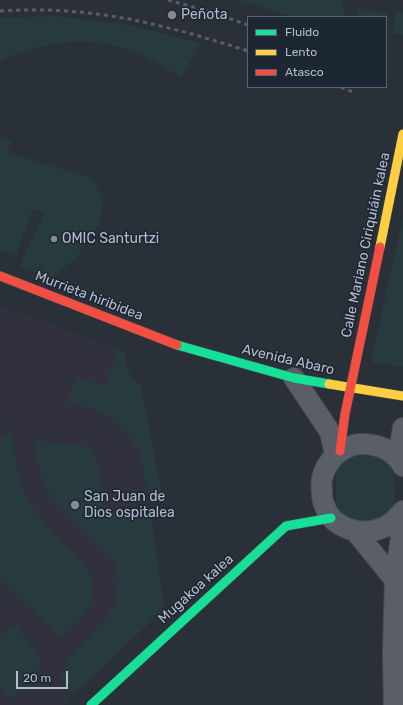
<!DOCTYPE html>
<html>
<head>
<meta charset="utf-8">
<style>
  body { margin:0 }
  #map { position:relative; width:403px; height:705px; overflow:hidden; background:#2a3038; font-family:Rubik,sans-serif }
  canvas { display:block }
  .legend { position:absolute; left:247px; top:16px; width:140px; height:72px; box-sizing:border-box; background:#1d2633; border:1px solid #59626f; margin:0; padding:5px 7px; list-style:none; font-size:12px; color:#b4bcc9 }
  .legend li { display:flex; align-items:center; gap:8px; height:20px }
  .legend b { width:20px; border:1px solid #59626f }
  .scale { position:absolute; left:16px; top:671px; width:52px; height:18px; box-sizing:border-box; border:2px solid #b4bcc9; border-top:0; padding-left:5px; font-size:12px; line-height:14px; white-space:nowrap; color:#b4bcc9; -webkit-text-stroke:3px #1d2633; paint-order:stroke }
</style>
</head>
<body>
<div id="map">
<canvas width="403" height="705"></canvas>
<ul class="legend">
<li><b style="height:5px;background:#16e098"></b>Fluido</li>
<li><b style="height:5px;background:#ffcf43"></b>Lento</li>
<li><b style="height:5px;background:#f24e42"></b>Atasco</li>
</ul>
<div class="scale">20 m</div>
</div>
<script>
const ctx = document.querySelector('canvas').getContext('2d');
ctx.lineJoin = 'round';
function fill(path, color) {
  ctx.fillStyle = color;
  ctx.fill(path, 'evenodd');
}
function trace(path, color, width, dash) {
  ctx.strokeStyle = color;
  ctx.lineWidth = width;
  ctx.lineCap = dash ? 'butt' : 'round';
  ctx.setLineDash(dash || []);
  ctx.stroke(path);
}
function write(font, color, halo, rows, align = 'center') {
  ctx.font = font + ' Rubik,sans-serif';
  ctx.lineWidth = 3;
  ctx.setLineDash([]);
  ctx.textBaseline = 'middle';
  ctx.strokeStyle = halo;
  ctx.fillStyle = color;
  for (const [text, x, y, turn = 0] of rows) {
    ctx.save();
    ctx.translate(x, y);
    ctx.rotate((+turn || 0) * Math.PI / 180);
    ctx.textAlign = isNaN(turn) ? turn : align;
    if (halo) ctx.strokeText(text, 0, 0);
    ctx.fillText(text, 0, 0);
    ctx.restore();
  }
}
const medical = new Path2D(`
  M 0,307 L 19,312 L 125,352 L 125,364 L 130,376 L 141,386 L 163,500 L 149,502 L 164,604 L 162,611 L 63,705 L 0,705 Z`);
const green = new Path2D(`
  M 238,0 L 343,0 L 344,17 L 294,17 Z
  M 358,8 L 388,14 L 386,24 L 386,17 L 358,17 Z
  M 397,10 L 403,12 L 403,35 L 392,33 Z
  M 57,16 L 134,26 L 200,43 L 181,78 C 166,68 145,54 127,49 C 83,35 42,42 0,61 L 0,18 Z
  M 0,137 L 12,141 L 7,152 L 91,178 L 104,201 L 99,223 L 76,258 L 51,278 L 20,266 L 45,212 L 33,209 L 16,255 L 0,250 Z
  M 403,216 L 403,367 L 371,362 Z
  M 117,349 L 125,352 C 125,369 129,375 141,386 L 163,500 L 149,503 C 146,489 145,473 141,460 C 135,441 120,423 102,413 C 91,408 78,406 66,404 L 76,377 L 106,386 Z
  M 11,427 C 15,452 16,482 31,504 C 38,514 46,525 55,535 C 73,556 103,570 90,603 C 85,616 71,628 62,638 L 0,580 L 0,439 L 7,436 Z
  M 35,440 L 85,446 L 92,451 L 98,461 L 104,513 L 150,509 L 164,604 L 162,611 L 74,695 C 70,690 62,684 62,678 C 61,673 64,667 66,663 C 72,653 80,646 88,638 C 112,615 126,594 114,560 L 50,495 L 40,475 Z
  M 373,452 L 386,459 L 394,472 L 395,495 L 392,509 L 383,520 L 370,526 L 350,521 L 339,512 L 336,501 L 336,472 L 346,459 L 357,453 Z
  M 16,625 L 41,660 L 36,682 L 10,699 L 0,686 L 0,636 Z`);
const street = new Path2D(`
  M 294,378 L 330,432 L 335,454
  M 398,458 L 403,428
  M 403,466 C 394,451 380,444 362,444 C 350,444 338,451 331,460 C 323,470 320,480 322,492 C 322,496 322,500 324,504 C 331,528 360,537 382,528 C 391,525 397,518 403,511
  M 355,531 L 395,580
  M 394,705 L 393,653 L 395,580 L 403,523`);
const fast = new Path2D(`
  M 177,345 L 294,378 L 329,384
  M 91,705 L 286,526 L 331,518`);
const slow = new Path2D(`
  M 380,247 L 403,134
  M 329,384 L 403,396`);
const jam = new Path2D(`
  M 0,276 L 177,345
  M 340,451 L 345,414 L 380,247`);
const rail = new Path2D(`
  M 168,0 L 208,11 L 248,25
  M 0,11 C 91,5 163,24 248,51
  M 341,87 L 353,92`);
const markers = [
  [172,15,5,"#848b96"],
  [54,239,4,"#848b96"],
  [75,505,5,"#848b96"]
];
const poiNames = [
  ["Peñota",181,15],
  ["OMIC Santurtzi",62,239],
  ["San Juan de",84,497],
  ["Dios ospitalea",84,513]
];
const streetNames = [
  ["Calle Mariano Ciriquiáin kalea",366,245,-78],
  ["Murrieta hiribidea",89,296,21],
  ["Avenida Abaro",288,360,13],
  ["Mugakoa kalea",196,589,-42]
];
fill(medical, '#31303e');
fill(green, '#273a3e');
trace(street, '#484c53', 22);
trace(fast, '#484c53', 10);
trace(slow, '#484c53', 10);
trace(jam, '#484c53', 10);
trace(street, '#5a5e66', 20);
trace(fast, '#16e098', 9);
trace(slow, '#ffcf43', 9);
trace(jam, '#f24e42', 9);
trace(rail, '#595d64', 3, [4, 4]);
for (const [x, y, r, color] of markers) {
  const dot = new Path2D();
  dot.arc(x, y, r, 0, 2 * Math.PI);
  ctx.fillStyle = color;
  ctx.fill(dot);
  trace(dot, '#1d2633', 1.5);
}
write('14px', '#b4bcc9', '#1d2633', poiNames, 'left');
write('14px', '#b4bcc9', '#1d2633', streetNames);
</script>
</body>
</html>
